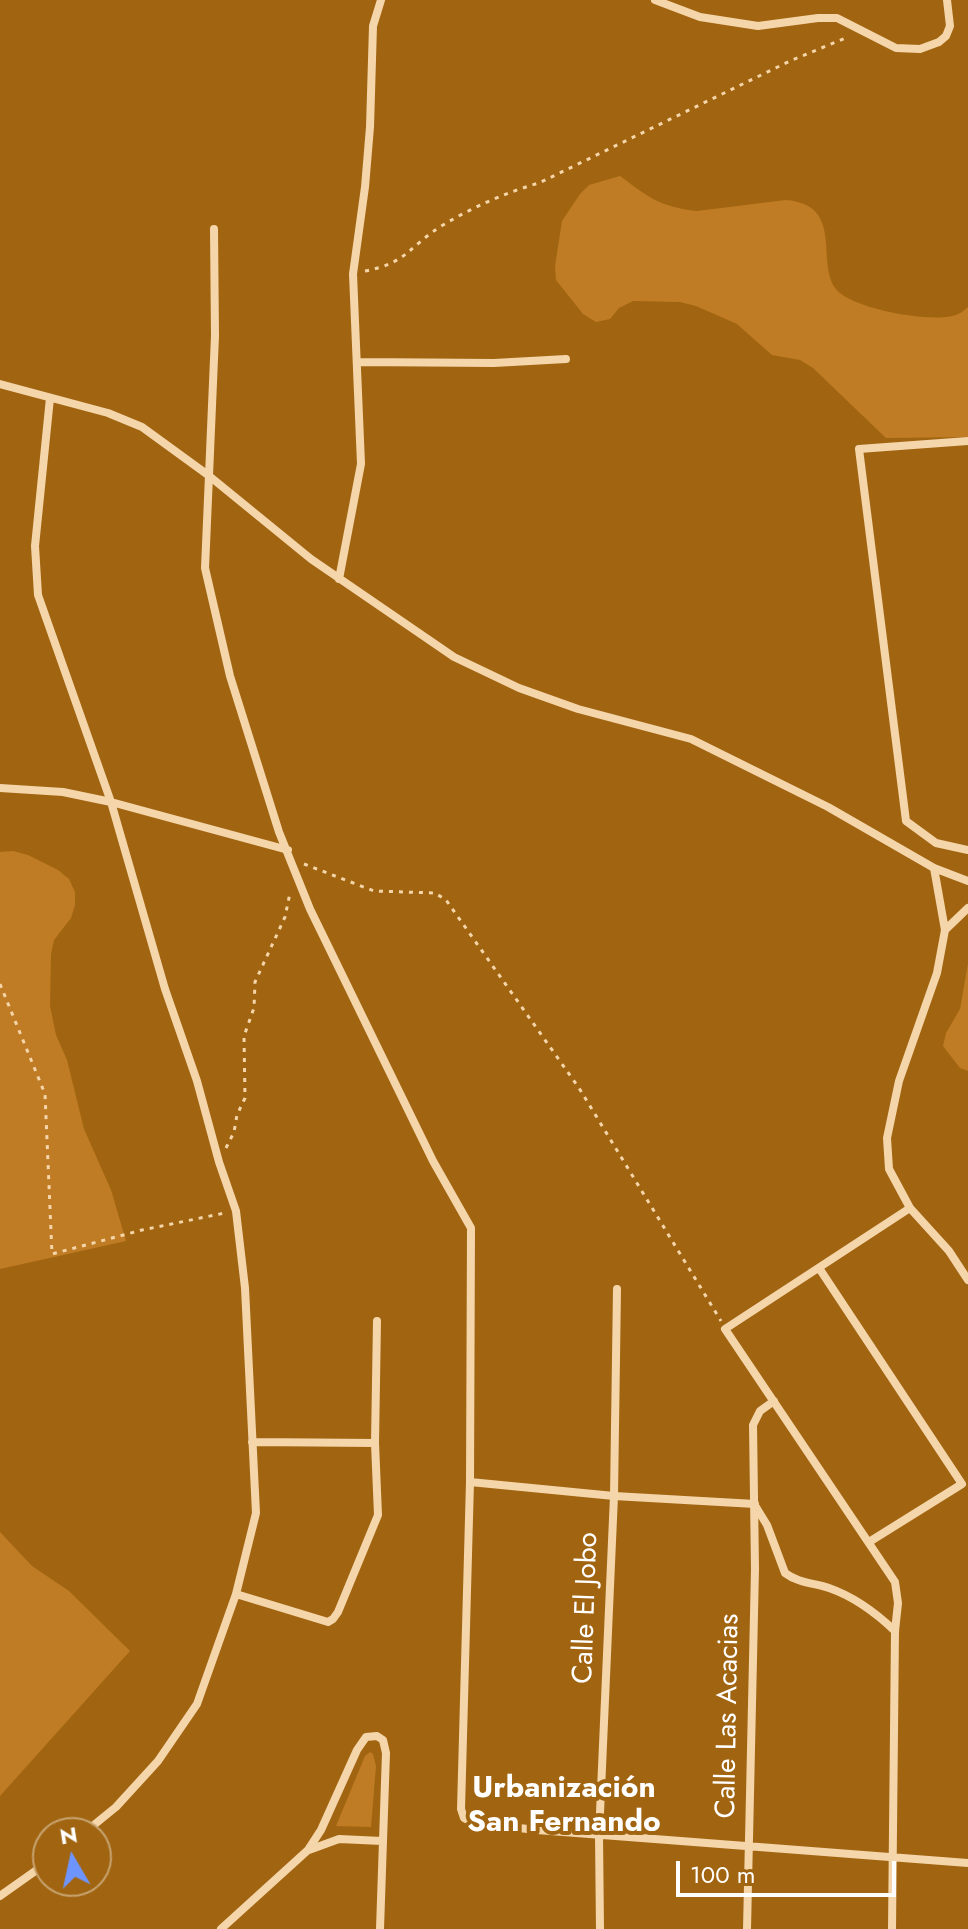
<!DOCTYPE html>
<html>
<head>
<meta charset="utf-8">
<style>
  body { margin:0 }
  #map { position:relative; width:968px; height:1929px; overflow:hidden; background:#a16511; font-family:Jost,sans-serif }
  canvas { display:block }
  .north { position:absolute; left:32px; top:1817px; width:80px; height:80px; box-sizing:border-box; background:#a16511; border:2px solid #c7a370; border-radius:50%; rotate:351deg; font-size:22px; font-weight:700; line-height:32px; text-align:center; color:#fff }
  .north::after { content:''; display:block; margin:auto; width:28px; height:36px; background:#6e95ff; clip-path:polygon(50% 0,100% 100%,50% 72%,0 100%) }
  .scale { position:absolute; left:676px; top:1861px; width:220px; height:36px; box-sizing:border-box; border:4px solid #fff; border-top:0; padding-left:10px; font-size:24px; line-height:28px; white-space:nowrap; color:#fff; -webkit-text-stroke:6px #a16511; paint-order:stroke }
</style>
</head>
<body>
<div id="map">
<canvas width="968" height="1929"></canvas>
<div class="north">N</div>
<div class="scale">100 m</div>
</div>
<script>
const ctx = document.querySelector('canvas').getContext('2d');
ctx.lineJoin = 'round';
function fill(path, color) {
  ctx.fillStyle = color;
  ctx.fill(path, 'evenodd');
}
function trace(path, color, width, dash) {
  ctx.strokeStyle = color;
  ctx.lineWidth = width;
  ctx.lineCap = dash ? 'butt' : 'round';
  ctx.setLineDash(dash || []);
  ctx.stroke(path);
}
function write(font, color, halo, rows, align = 'center') {
  ctx.font = font + ' Jost,sans-serif';
  ctx.lineWidth = 8;
  ctx.setLineDash([]);
  ctx.textBaseline = 'middle';
  ctx.strokeStyle = halo;
  ctx.fillStyle = color;
  for (const [text, x, y, turn = 0] of rows) {
    ctx.save();
    ctx.translate(x, y);
    ctx.rotate((+turn || 0) * Math.PI / 180);
    ctx.textAlign = isNaN(turn) ? turn : align;
    if (halo) ctx.strokeText(text, 0, 0);
    ctx.fillText(text, 0, 0);
    ctx.restore();
  }
}
const green = new Path2D(`
  M 620,176 C 648,197 660,207 697,211 L 786,200 C 844,205 816,259 835,288 C 850,309 928,322 952,316 C 958,315 964,311 968,307 L 968,437 L 886,438 L 813,368 L 800,360 L 772,355 L 737,324 L 696,306 L 680,302 L 633,301 L 619,308 L 610,319 L 596,322 L 583,314 L 556,280 L 555,266 L 562,221 L 580,194 L 589,185 Z
  M 13,851 L 28,855 L 58,870 L 69,879 L 75,892 L 75,905 L 71,918 L 54,940 L 51,954 L 50,1006 L 56,1035 L 67,1060 L 84,1129 L 111,1190 L 126,1241 L 0,1269 L 0,852 Z
  M 968,964 L 968,1071 L 960,1068 L 943,1046 L 946,1033 L 960,1009 Z
  M 0,1532 L 32,1566 L 69,1591 L 130,1651 L 0,1796 Z
  M 370,1752 L 373,1754 L 376,1766 L 371,1827 L 336,1826 L 365,1756 Z`);
const path = new Path2D(`
  M 365,271 C 408,263 410,245 443,225 C 473,207 507,192 539,183 L 790,61 L 848,37
  M 304,864 L 374,891 L 435,893 L 446,900 L 579,1088 L 721,1321
  M 0,984 L 45,1094 L 52,1254 L 142,1230 L 225,1213
  M 226,1148 L 234,1132 L 237,1115 L 245,1098 L 244,1036 L 254,1008 L 255,982 L 285,917 L 290,893`);
const street = new Path2D(`
  M 655,0 L 700,17 L 758,26 L 818,18 L 837,18 L 896,48 L 920,49 L 939,42 L 946,36 L 950,26 L 947,0
  M 214,229 L 215,336 L 205,568 L 230,676 L 279,832 L 310,909 L 433,1161 L 471,1228 L 470,1482 L 461,1809 L 464,1818 L 473,1823 L 537,1830 L 968,1863
  M 358,362 L 494,363 L 566,359
  M 0,384 L 108,413 L 142,427 L 208,475 L 311,559 L 454,657 L 519,688 L 578,709 L 691,739 L 828,807 L 934,868 L 968,881
  M 50,398 L 35,546 L 38,595 L 111,802 L 165,989 L 197,1081 L 219,1162 L 236,1211 L 245,1288 L 256,1513 L 236,1594 L 197,1704 L 158,1761 L 116,1807 L 84,1833
  M 968,441 L 859,449 L 906,821 L 936,843 L 968,850
  M 339,579 L 361,464 L 353,274 L 365,187 L 370,127 L 373,26 L 381,0
  M 0,788 L 63,792 L 111,802 L 288,850
  M 945,930 L 968,908
  M 910,1208 L 889,1169 L 887,1138 L 899,1081 L 937,973 L 945,930 L 934,868
  M 819,1268 L 962,1484 L 869,1542
  M 252,1442 L 375,1443
  M 470,1482 L 614,1496 L 755,1504
  M 756,1507 L 767,1525 L 785,1573 C 798,1583 814,1583 829,1588 C 855,1597 875,1612 895,1631
  M 236,1594 L 328,1622 L 333,1619 L 338,1612 L 378,1515 L 375,1443 L 377,1321
  M 309,1850 L 339,1839 L 382,1841
  M 0,1896 L 48,1862
  M 221,1929 L 308,1850 L 321,1830 L 357,1750 L 366,1737 L 377,1736 L 383,1740 L 386,1753 L 380,1929
  M 600,1929 L 599,1835 L 614,1496 L 617,1289
  M 747,1929 L 755,1569 L 753,1425 L 760,1411 L 774,1401
  M 892,1929 L 895,1631 L 898,1603 L 895,1582 L 725,1329 L 910,1208 L 949,1251 L 968,1280`);
const streetNames = [
  ["Calle El Jobo",587,1608,-88],
  ["Calle Las Acacias",729,1716,-89]
];
const neighbourhoodNames = [
  ["Urbanización",564,1790],
  ["San Fernando",564,1824]
];
fill(green, '#bf7c24');
trace(path, '#f5d5aa', 3, [4, 6]);
trace(street, '#f5d5aa', 8);
write('28px', '#fff', '#a16511', streetNames);
write('bold 30px', '#fff', '#a16511', neighbourhoodNames);
</script>
</body>
</html>
